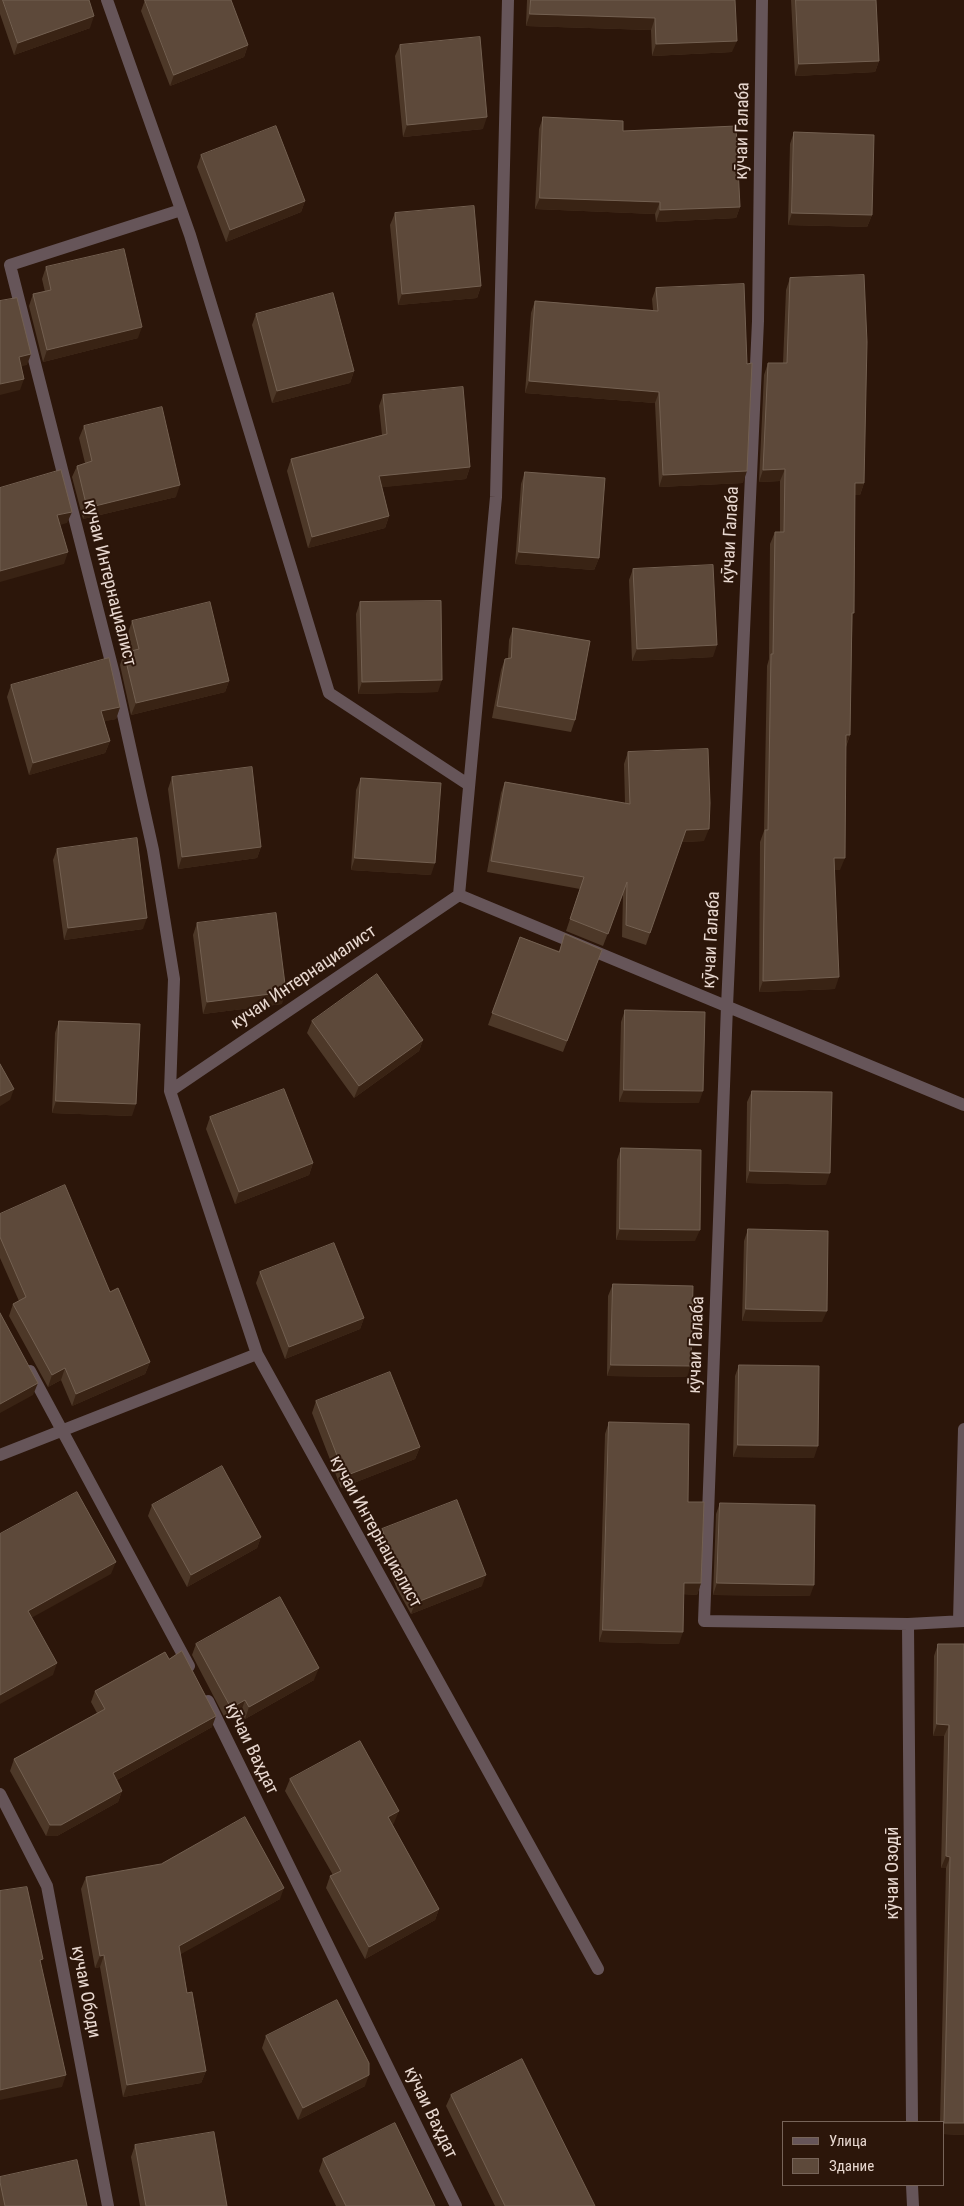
<!DOCTYPE html>
<html>
<head>
<meta charset="utf-8">
<style>
  body { margin:0 }
  #map { position:relative; width:964px; height:2206px; overflow:hidden; background:#2c160a; font-family:"Roboto Condensed",sans-serif }
  canvas { display:block }
  .legend { position:absolute; left:782px; top:2121px; width:162px; height:65px; box-sizing:border-box; background:#2c160a; border:1px solid #776459; margin:0; padding:6px 9px; list-style:none; font-size:15px; color:#e8d8d0 }
  .legend li { display:flex; align-items:center; gap:10px; height:25px }
  .legend b { width:25px; border:1px solid #776459 }
</style>
</head>
<body>
<div id="map">
<canvas width="964" height="2206"></canvas>
<ul class="legend">
<li><b style="height:6px;background:#665559"></b>Улица</li>
<li><b style="height:14px;background:#5d493a"></b>Здание</li>
</ul>
</div>
<script>
const ctx = document.querySelector('canvas').getContext('2d');
ctx.lineJoin = 'round';
function trace(path, color, width, dash) {
  ctx.strokeStyle = color;
  ctx.lineWidth = width;
  ctx.lineCap = dash ? 'butt' : 'round';
  ctx.setLineDash(dash || []);
  ctx.stroke(path);
}
function fill(path, color) {
  ctx.fillStyle = color;
  ctx.fill(path, 'evenodd');
}
function write(font, color, halo, rows, align = 'center') {
  ctx.font = font + ' "Roboto Condensed",sans-serif';
  ctx.lineWidth = 4;
  ctx.setLineDash([]);
  ctx.textBaseline = 'middle';
  ctx.strokeStyle = halo;
  ctx.fillStyle = color;
  for (const [text, x, y, turn = 0] of rows) {
    ctx.save();
    ctx.translate(x, y);
    ctx.rotate((+turn || 0) * Math.PI / 180);
    ctx.textAlign = isNaN(turn) ? turn : align;
    if (halo) ctx.strokeText(text, 0, 0);
    ctx.fillText(text, 0, 0);
    ctx.restore();
  }
}
const minor = new Path2D(`
  M 107,0 L 190,235 L 329,693 L 469,785
  M 508,0 L 496,497 L 459,895 L 964,1105
  M 762,0 L 758,321 L 727,1006 L 704,1621 L 908,1624 L 964,1621
  M 459,895 L 170,1091 L 257,1354 L 598,1969
  M 170,1091 L 174,979 L 153,850 L 114,674 L 10,265 L 181,210
  M 30,1371 L 189,1666
  M 0,1455 L 257,1354
  M 959,1621 L 964,1429
  M 908,1624 L 912,2122
  M 208,1701 L 456,2206
  M 0,1794 L 47,1886 L 108,2206
  M 912,2185 L 913,2206`);
const wall = new Path2D(`
  M 0,0 L 89,0 L 90,28 L 14,55 L 0,14 Z
  M 145,0 L 248,45 L 244,57 L 170,86 L 141,11 Z
  M 527,0 L 735,0 L 732,52 L 652,56 L 651,30 L 526,26 Z
  M 791,0 L 876,0 L 879,61 L 875,72 L 795,76 Z
  M 400,45 L 483,129 L 403,137 L 395,56 Z
  M 543,117 L 740,207 L 736,218 L 656,222 L 655,214 L 535,209 L 539,129 Z
  M 794,132 L 872,215 L 867,227 L 788,225 L 790,144 Z
  M 201,155 L 305,201 L 301,212 L 226,242 L 197,167 Z
  M 395,213 L 481,286 L 477,298 L 398,305 L 390,225 Z
  M 46,267 L 138,338 L 43,362 L 29,306 L 33,294 L 45,292 L 42,279 Z
  M 790,278 L 864,483 L 860,495 L 855,495 L 850,735 L 846,747 L 840,870 L 835,870 L 835,989 L 759,992 L 760,842 L 764,831 L 767,666 L 769,659 L 770,544 L 775,532 L 780,532 L 780,481 L 759,482 L 764,375 L 768,363 L 783,363 L 786,290 Z
  M 656,288 L 743,483 L 659,487 L 655,403 L 525,393 L 531,313 L 535,301 L 653,310 L 652,299 Z
  M 256,314 L 354,371 L 350,383 L 272,403 L 252,325 Z
  M 383,395 L 470,467 L 466,479 L 382,487 L 389,516 L 385,528 L 308,548 L 287,471 L 291,459 L 382,435 L 379,406 Z
  M 84,426 L 176,497 L 83,519 L 72,477 L 77,466 L 85,463 L 79,438 Z
  M 525,472 L 599,558 L 594,570 L 515,564 L 521,484 Z
  M 633,569 L 713,657 L 632,661 L 629,580 Z
  M 360,602 L 438,692 L 358,694 L 356,614 Z
  M 132,621 L 229,681 L 225,692 L 131,715 L 120,665 L 124,653 L 132,651 L 128,633 Z
  M 513,628 L 575,720 L 571,732 L 492,718 L 501,670 L 505,659 L 508,658 L 509,640 Z
  M 11,685 L 120,707 L 116,719 L 104,721 L 110,741 L 105,753 L 29,775 L 7,697 Z
  M 628,752 L 704,841 L 681,842 L 646,945 L 622,937 L 623,894 L 603,946 L 566,931 L 580,889 L 487,872 L 501,793 L 505,782 L 625,803 L 624,764 Z
  M 172,777 L 261,847 L 257,858 L 178,869 L 168,789 Z
  M 361,778 L 431,875 L 351,870 L 356,790 Z
  M 57,849 L 143,929 L 64,940 L 53,860 Z
  M 197,923 L 282,1004 L 203,1014 L 193,935 Z
  M 520,937 L 559,951 L 602,950 L 563,1052 L 488,1025 Z
  M 625,1010 L 699,1103 L 619,1102 L 621,1022 Z
  M 59,1021 L 132,1116 L 52,1113 L 55,1033 Z
  M 312,1021 L 423,1040 L 419,1051 L 354,1098 L 307,1033 Z
  M 752,1091 L 826,1185 L 746,1183 L 747,1102 Z
  M 210,1117 L 313,1163 L 309,1175 L 235,1204 L 206,1129 Z
  M 621,1148 L 695,1241 L 616,1240 L 617,1160 Z
  M 0,1214 L 110,1292 L 150,1362 L 145,1374 L 72,1406 L 61,1380 L 48,1387 L 9,1316 L 13,1304 L 19,1301 L 0,1258 Z
  M 748,1229 L 822,1322 L 742,1321 L 744,1241 Z
  M 260,1272 L 364,1318 L 360,1329 L 285,1359 L 256,1283 Z
  M 613,1284 L 687,1377 L 607,1376 L 608,1296 Z
  M 739,1365 L 814,1458 L 733,1457 L 735,1376 Z
  M 316,1401 L 420,1447 L 415,1459 L 341,1488 L 312,1413 Z
  M 609,1422 L 688,1502 L 701,1583 L 697,1595 L 683,1594 L 679,1644 L 599,1642 L 605,1434 Z
  M 720,1503 L 810,1596 L 713,1595 L 716,1514 Z
  M 152,1505 L 261,1537 L 257,1548 L 187,1587 L 148,1516 Z
  M 382,1529 L 482,1586 L 411,1614 L 397,1589 L 378,1541 Z
  M 196,1644 L 314,1680 L 245,1719 L 241,1712 L 226,1720 L 192,1655 Z
  M 938,1644 L 964,1644 L 964,2135 L 943,2134 L 943,2122 L 940,2122 L 946,1868 L 941,1868 L 944,1736 L 933,1736 L 934,1656 Z
  M 169,1659 L 212,1727 L 117,1780 L 122,1791 L 118,1802 L 57,1836 L 46,1836 L 10,1771 L 14,1759 L 97,1713 L 91,1702 L 95,1691 Z
  M 290,1779 L 394,1823 L 392,1824 L 439,1909 L 435,1920 L 365,1959 L 326,1888 L 330,1876 L 333,1875 L 285,1791 Z
  M 86,1877 L 280,1899 L 180,1954 L 187,1993 L 206,2071 L 201,2083 L 123,2097 L 100,1967 L 95,1968 L 81,1889 Z
  M 266,2036 L 365,2086 L 298,2120 L 262,2048 Z
  M 451,2095 L 595,2206 L 495,2206 L 446,2106 Z
  M 135,2145 L 227,2206 L 140,2206 L 131,2157 Z
  M 323,2159 L 435,2206 L 336,2206 L 319,2171 Z
  M 0,2182 L 87,2206 L 0,2206 Z`);
const shadedWall = new Path2D(`
  M 530,14 L 655,18 L 651,30 L 526,26 Z
  M 94,16 L 90,28 L 14,55 L 18,43 Z
  M 737,41 L 732,52 L 652,56 L 656,44 Z
  M 248,45 L 244,57 L 170,86 L 174,75 Z
  M 879,61 L 875,72 L 795,76 L 799,64 Z
  M 487,117 L 483,129 L 403,137 L 407,125 Z
  M 540,198 L 660,202 L 655,214 L 535,209 Z
  M 305,201 L 301,212 L 226,242 L 230,230 Z
  M 740,207 L 736,218 L 656,222 L 660,210 Z
  M 792,213 L 872,215 L 867,227 L 788,225 Z
  M 481,286 L 477,298 L 398,305 L 402,294 Z
  M 142,327 L 138,338 L 43,362 L 47,350 Z
  M 31,354 L 27,365 L 15,368 L 19,357 Z
  M 354,371 L 350,383 L 272,403 L 277,391 Z
  M 24,379 L 20,390 L 0,395 L 0,384 Z
  M 529,381 L 659,392 L 655,403 L 525,393 Z
  M 470,467 L 466,479 L 375,488 L 379,476 Z
  M 785,469 L 780,481 L 759,482 L 763,470 Z
  M 747,471 L 743,483 L 659,487 L 663,475 Z
  M 855,483 L 864,483 L 860,495 L 851,495 Z
  M 180,485 L 176,497 L 83,519 L 87,508 Z
  M 72,512 L 67,523 L 53,527 L 57,515 Z
  M 389,516 L 385,528 L 308,548 L 312,537 Z
  M 68,552 L 64,564 L 0,582 L 0,571 Z
  M 519,552 L 599,558 L 594,570 L 515,564 Z
  M 717,645 L 713,657 L 632,661 L 637,649 Z
  M 442,680 L 438,692 L 358,694 L 362,682 Z
  M 229,681 L 225,692 L 131,715 L 136,703 Z
  M 120,707 L 116,719 L 97,723 L 101,711 Z
  M 846,735 L 850,735 L 845,747 Z
  M 110,741 L 105,753 L 29,775 L 33,763 Z
  M 709,829 L 704,841 L 681,842 L 686,830 Z
  M 261,847 L 257,858 L 178,869 L 182,857 Z
  M 355,858 L 435,863 L 431,875 L 351,870 Z
  M 834,858 L 845,858 L 840,870 L 830,870 Z
  M 147,918 L 143,929 L 64,940 L 68,928 Z
  M 839,977 L 835,989 L 759,992 L 763,981 Z
  M 286,992 L 282,1004 L 203,1014 L 207,1002 Z
  M 423,1040 L 419,1051 L 354,1098 L 359,1086 Z
  M 14,1089 L 10,1100 L 0,1106 L 0,1096 Z
  M 624,1090 L 703,1091 L 699,1103 L 619,1102 Z
  M 56,1101 L 136,1104 L 132,1116 L 52,1113 Z
  M 313,1163 L 309,1175 L 235,1204 L 239,1192 Z
  M 750,1171 L 830,1173 L 826,1185 L 746,1183 Z
  M 620,1229 L 700,1230 L 695,1241 L 616,1240 Z
  M 746,1309 L 827,1311 L 822,1322 L 742,1321 Z
  M 364,1318 L 360,1329 L 285,1359 L 289,1347 Z
  M 150,1362 L 145,1374 L 72,1406 L 76,1394 Z
  M 611,1365 L 691,1366 L 687,1377 L 607,1376 Z
  M 65,1368 L 61,1380 L 48,1387 L 52,1375 Z
  M 38,1383 L 33,1395 L 0,1413 L 0,1404 Z
  M 738,1445 L 818,1446 L 814,1458 L 733,1457 Z
  M 420,1447 L 415,1459 L 341,1488 L 345,1476 Z
  M 261,1537 L 257,1548 L 187,1587 L 191,1575 Z
  M 116,1562 L 111,1574 L 24,1622 L 28,1611 Z
  M 486,1575 L 482,1586 L 411,1614 L 415,1603 Z
  M 684,1583 L 701,1583 L 697,1595 L 679,1594 Z
  M 717,1583 L 814,1585 L 810,1596 L 713,1595 Z
  M 603,1630 L 683,1632 L 679,1644 L 599,1642 Z
  M 57,1663 L 53,1675 L 0,1704 L 0,1695 Z
  M 319,1668 L 314,1680 L 245,1719 L 249,1707 Z
  M 245,1700 L 241,1712 L 226,1720 L 231,1708 Z
  M 216,1716 L 212,1727 L 108,1785 L 113,1773 Z
  M 937,1724 L 949,1725 L 944,1736 L 933,1736 Z
  M 122,1791 L 118,1802 L 57,1836 L 46,1836 L 50,1825 Z
  M 399,1811 L 394,1823 L 384,1828 L 388,1817 Z
  M 946,1856 L 950,1857 L 946,1868 L 941,1868 Z
  M 284,1888 L 280,1899 L 174,1958 L 179,1946 Z
  M 439,1909 L 435,1920 L 365,1959 L 369,1947 Z
  M 104,1955 L 100,1967 L 95,1968 L 100,1956 Z
  M 206,2071 L 201,2083 L 123,2097 L 127,2085 Z
  M 66,2075 L 62,2087 L 0,2100 L 0,2090 Z
  M 369,2075 L 365,2086 L 298,2120 L 303,2108 Z
  M 944,2123 L 964,2123 L 964,2135 L 943,2134 L 943,2127 Z`);
const building = new Path2D(`
  M 3,0 L 89,0 L 94,16 L 18,43 Z
  M 145,0 L 231,0 L 248,45 L 174,75 Z
  M 531,0 L 735,0 L 737,41 L 656,44 L 655,18 L 530,14 Z
  M 796,0 L 876,0 L 879,61 L 799,64 Z
  M 480,37 L 487,117 L 407,125 L 400,45 Z
  M 543,117 L 623,121 L 623,131 L 736,126 L 740,207 L 660,210 L 660,202 L 540,198 Z
  M 276,126 L 305,201 L 230,230 L 201,155 Z
  M 794,132 L 874,135 L 872,215 L 792,213 Z
  M 474,206 L 481,286 L 402,294 L 395,213 Z
  M 124,249 L 142,327 L 47,350 L 33,294 L 51,290 L 46,267 Z
  M 864,275 L 867,342 L 864,483 L 855,483 L 854,613 L 852,613 L 850,735 L 846,735 L 845,858 L 834,858 L 839,977 L 763,981 L 765,830 L 768,830 L 771,654 L 773,654 L 775,532 L 784,532 L 785,469 L 763,470 L 768,363 L 787,363 L 790,278 Z
  M 744,284 L 747,364 L 752,363 L 747,471 L 663,475 L 659,392 L 529,381 L 535,301 L 658,311 L 656,288 Z
  M 333,293 L 354,371 L 277,391 L 256,314 Z
  M 17,298 L 31,354 L 19,357 L 24,379 L 0,384 L 0,301 Z
  M 463,387 L 470,467 L 379,476 L 389,516 L 312,537 L 291,459 L 387,434 L 383,395 Z
  M 162,407 L 180,485 L 87,508 L 77,466 L 92,461 L 84,426 Z
  M 61,470 L 72,512 L 57,515 L 68,552 L 0,571 L 0,488 Z
  M 525,472 L 605,478 L 599,558 L 519,552 Z
  M 713,565 L 717,645 L 637,649 L 633,569 Z
  M 441,601 L 442,680 L 362,682 L 360,602 Z
  M 210,602 L 229,681 L 136,703 L 124,653 L 139,649 L 132,621 Z
  M 513,628 L 590,641 L 575,720 L 497,706 L 505,659 L 511,658 Z
  M 109,658 L 120,707 L 101,711 L 110,741 L 33,763 L 11,685 Z
  M 708,749 L 710,803 L 709,829 L 686,830 L 650,933 L 626,925 L 627,882 L 608,934 L 570,919 L 584,877 L 491,861 L 505,782 L 630,804 L 628,752 Z
  M 252,767 L 261,847 L 182,857 L 172,777 Z
  M 361,778 L 441,783 L 435,863 L 355,858 Z
  M 137,838 L 147,918 L 68,928 L 57,849 Z
  M 276,913 L 286,992 L 207,1002 L 197,923 Z
  M 565,934 L 602,950 L 567,1041 L 492,1013 L 520,937 L 559,952 Z
  M 377,974 L 423,1040 L 359,1086 L 312,1021 Z
  M 625,1010 L 705,1012 L 703,1091 L 624,1090 Z
  M 59,1021 L 140,1024 L 136,1104 L 56,1101 Z
  M 0,1064 L 14,1089 L 0,1096 Z
  M 284,1089 L 313,1163 L 239,1192 L 210,1117 Z
  M 752,1091 L 832,1092 L 830,1173 L 750,1171 Z
  M 621,1148 L 701,1150 L 700,1230 L 620,1229 Z
  M 65,1185 L 110,1292 L 118,1288 L 150,1362 L 76,1394 L 65,1368 L 52,1375 L 13,1304 L 26,1297 L 0,1237 L 0,1214 Z
  M 748,1229 L 828,1231 L 827,1311 L 746,1309 Z
  M 334,1243 L 364,1318 L 289,1347 L 260,1272 Z
  M 613,1284 L 693,1286 L 691,1366 L 611,1365 Z
  M 0,1313 L 38,1383 L 0,1404 Z
  M 739,1365 L 819,1366 L 818,1446 L 738,1445 Z
  M 390,1372 L 420,1447 L 345,1476 L 316,1401 Z
  M 609,1422 L 689,1424 L 688,1502 L 704,1502 L 701,1583 L 684,1583 L 683,1632 L 603,1630 Z
  M 222,1466 L 261,1537 L 191,1575 L 152,1505 Z
  M 77,1492 L 116,1562 L 28,1611 L 57,1663 L 0,1695 L 0,1534 Z
  M 457,1500 L 486,1575 L 415,1603 L 401,1577 L 382,1529 Z
  M 720,1503 L 815,1505 L 814,1585 L 717,1583 Z
  M 280,1597 L 319,1668 L 249,1707 L 245,1700 L 231,1708 L 196,1644 Z
  M 938,1644 L 964,1644 L 964,2123 L 944,2123 L 950,1857 L 946,1856 L 949,1725 L 937,1724 Z
  M 182,1651 L 216,1716 L 113,1773 L 122,1791 L 61,1825 L 50,1825 L 14,1759 L 105,1709 L 95,1691 L 165,1652 L 169,1659 Z
  M 360,1741 L 399,1811 L 388,1817 L 439,1909 L 369,1947 L 330,1876 L 341,1871 L 290,1779 Z
  M 245,1817 L 284,1888 L 179,1946 L 187,1993 L 192,1992 L 206,2071 L 127,2085 L 104,1955 L 100,1956 L 86,1877 L 161,1864 Z
  M 27,1887 L 43,1959 L 40,1960 L 66,2075 L 0,2090 L 0,1891 Z
  M 337,2000 L 369,2063 L 369,2075 L 303,2108 L 266,2036 Z
  M 522,2059 L 595,2206 L 505,2206 L 451,2095 Z
  M 395,2123 L 435,2206 L 346,2206 L 323,2159 Z
  M 214,2132 L 227,2206 L 146,2206 L 135,2145 Z
  M 77,2160 L 87,2206 L 5,2206 L 0,2182 L 0,2177 Z`);
const streetNames = [
  ["кӯчаи Галаба",743,131,-89],
  ["кӯчаи Галаба",731,535,-87],
  ["кучаи Интернациалист",109,583,76],
  ["кӯчаи Галаба",712,940,-87],
  ["кучаи Интернациалист",304,978,-34],
  ["кӯчаи Галаба",697,1345,-88],
  ["кучаи Интернациалист",375,1532,61],
  ["кӯчаи Ваҳдат",251,1749,64],
  ["кӯчаи Озодӣ",893,1873,-90],
  ["кучаи Ободи",85,1992,79],
  ["кӯчаи Ваҳдат",430,2113,64]
];
trace(minor, '#665559', 12);
fill(wall, '#4d3828');
fill(shadedWall, '#392314');
fill(building, '#5d493a');
trace(building, '#736051', 1);
write('18px', '#e8d8d0', '#2c160a', streetNames);
</script>
</body>
</html>
